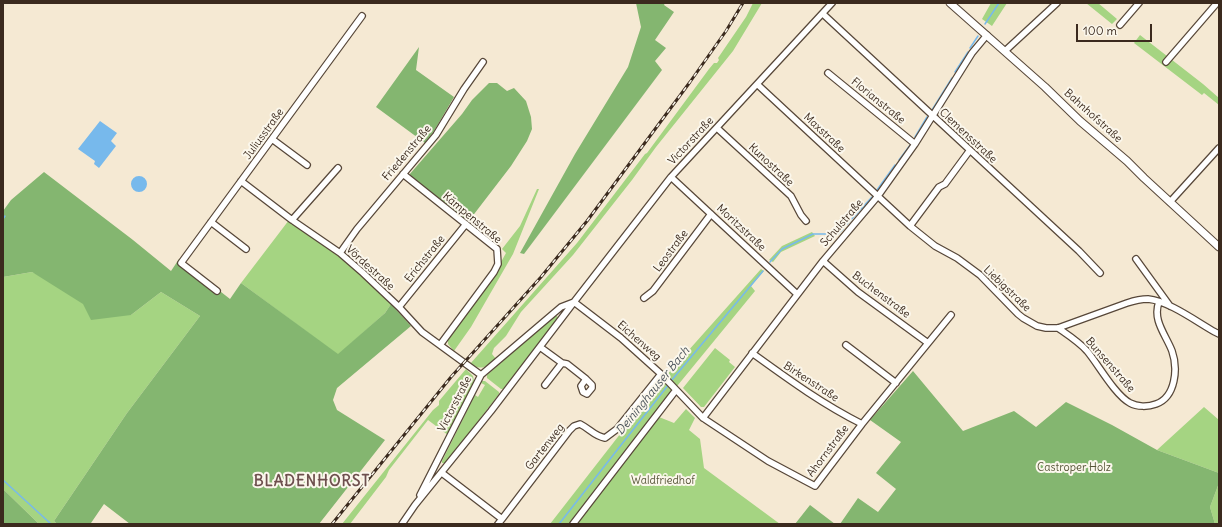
<!DOCTYPE html>
<html>
<head>
<meta charset="utf-8">
<style>
  body { margin:0 }
  #map { position:relative; width:1222px; height:527px; overflow:hidden; background:#f5e9d3; font-family:Delius,sans-serif }
  canvas { display:block }
  .frame { position:absolute; inset:0; border:4px solid #3b2a1e; pointer-events:none }
  .scale { position:absolute; left:1076px; top:24px; width:76px; height:18px; box-sizing:border-box; border:2px solid #3b2a1e; border-top:0; padding-left:5px; font-size:12px; line-height:14px; white-space:nowrap; color:#3b2a1e; -webkit-text-stroke:3px #fbf7ec; paint-order:stroke }
</style>
</head>
<body>
<div id="map">
<canvas width="1222" height="527"></canvas>
<div class="frame"></div>
<div class="scale">100 m</div>
</div>
<script>
const ctx = document.querySelector('canvas').getContext('2d');
ctx.lineJoin = 'round';
function fill(path, color) {
  ctx.fillStyle = color;
  ctx.fill(path, 'evenodd');
}
function trace(path, color, width, dash) {
  ctx.strokeStyle = color;
  ctx.lineWidth = width;
  ctx.lineCap = dash ? 'butt' : 'round';
  ctx.setLineDash(dash || []);
  ctx.stroke(path);
}
function write(font, color, halo, rows, align = 'center') {
  ctx.font = font + ' Delius,sans-serif';
  ctx.lineWidth = 4;
  ctx.setLineDash([]);
  ctx.textBaseline = 'middle';
  ctx.strokeStyle = halo;
  ctx.fillStyle = color;
  for (const [text, x, y, turn = 0] of rows) {
    ctx.save();
    ctx.translate(x, y);
    ctx.rotate((+turn || 0) * Math.PI / 180);
    ctx.textAlign = isNaN(turn) ? turn : align;
    if (halo) ctx.strokeText(text, 0, 0);
    ctx.fillText(text, 0, 0);
    ctx.restore();
  }
}
const green = new Path2D(`
  M 753,3 L 762,3 L 733,51 L 656,147 L 632,180 L 573,255 L 521,312 L 506,336 L 494,348 L 492,354 L 496,359 C 486,367 482,371 470,364 L 577,243 L 645,154 L 647,153 L 709,69 L 714,63 L 717,63 L 719,60 L 718,58 L 746,17 Z
  M 991,3 L 1007,3 L 992,26 L 982,19 Z
  M 1086,3 L 1098,3 L 1117,19 L 1112,24 Z
  M 1140,35 L 1203,84 L 1219,98 L 1219,105 L 1204,93 L 1202,95 L 1134,43 Z
  M 537,189 L 539,189 L 513,254 L 471,327 L 454,351 L 448,344 L 448,340 L 450,336 L 496,271 L 506,253 L 502,249 L 520,226 Z
  M 289,220 L 333,252 L 364,277 L 391,304 L 385,313 L 338,355 L 241,283 Z
  M 812,232 L 815,236 L 781,252 L 773,262 L 769,260 L 782,246 Z
  M 761,269 L 764,271 L 751,286 L 755,291 L 655,413 L 659,417 L 674,423 L 686,409 L 695,418 L 689,430 L 700,439 L 704,468 L 780,524 L 550,524 L 663,379 Z
  M 32,272 L 131,315 L 161,292 L 200,316 L 127,413 L 54,521 L 57,524 L 39,524 L 3,489 L 3,277 Z
  M 554,316 L 557,316 L 558,319 L 503,389 L 501,389 L 487,378 L 487,375 Z
  M 715,348 L 730,360 L 729,362 L 735,367 L 704,407 L 701,407 L 683,388 Z
  M 466,369 L 473,376 L 474,381 L 448,435 L 428,420 L 389,470 L 386,477 L 350,524 L 342,524 L 433,410 L 439,405 L 439,401 Z
  M 482,381 L 485,381 L 499,392 L 499,394 L 446,463 L 442,463 L 442,461 L 475,395 L 478,397 L 485,385 L 481,383 Z
  M 1204,407 L 1219,420 L 1219,473 L 1157,450 Z
  M 1219,483 L 1219,524 L 1215,524 L 1210,507 Z`);
const forest = new Path2D(`
  M 636,3 L 665,3 L 664,5 L 674,12 L 655,40 L 666,48 L 655,61 L 662,70 L 524,254 L 520,253 L 575,154 L 628,67 L 641,27 Z
  M 419,47 L 416,70 L 454,97 L 434,131 L 425,143 L 376,107 Z
  M 489,83 L 497,83 L 507,91 L 514,88 L 526,101 L 531,117 L 532,129 L 527,141 L 511,166 L 468,222 L 409,175 L 462,114 L 472,100 Z
  M 44,172 L 133,240 L 171,271 L 179,259 L 230,299 L 241,283 L 338,354 L 385,313 L 391,304 L 411,326 L 337,388 L 333,400 L 337,410 L 385,440 L 319,524 L 130,524 L 104,504 L 91,523 L 88,524 L 57,524 L 54,521 L 127,413 L 200,316 L 161,292 L 131,315 L 91,320 L 83,304 L 32,272 L 3,277 L 3,211 L 11,200 Z
  M 913,371 L 963,431 L 1014,411 L 1036,427 L 1066,402 L 1112,425 L 1157,450 L 1219,473 L 1219,483 L 1210,507 L 1215,524 L 840,524 L 858,498 L 878,512 L 896,489 L 876,473 L 901,442 L 870,420 Z
  M 3,489 L 39,524 L 3,524 Z
  M 810,505 L 835,524 L 795,524 Z`);
const water = new Path2D(`
  M 100,121 L 117,133 L 111,141 L 116,146 L 99,168 L 94,164 L 95,161 L 78,149 Z
  M131 184a8 8 0 1 1 16 0a8 8 0 1 1-16 0Z`);
const stream = new Path2D(`
  M 985,24 L 999,3
  M 970,48 L 978,36
  M 955,72 L 968,52
  M 932,110 L 952,78
  M 915,137 L 927,117
  M 899,160 L 911,144
  M 877,190 L 895,165
  M 3,219 L 5,216
  M 847,224 L 872,197
  M 770,262 L 782,249 L 813,234 L 838,234 L 843,229
  M 671,381 L 763,271
  M 3,480 L 51,524
  M 559,524 L 669,384`);
const minor = new Path2D(`
  M 823,14 L 1079,251 L 1100,273
  M 1120,25 L 1139,3
  M 1005,51 L 1057,3
  M 1166,62 L 1217,3
  M 828,73 L 915,144
  M 758,85 L 910,226 L 935,246 L 957,258 L 980,275 L 1018,314 L 1023,318 L 1037,326 L 1046,328 L 1058,328 L 1127,303 C 1133,301 1141,299 1148,299 C 1169,301 1197,322 1215,332 L 1219,334
  M 717,128 L 791,196 L 801,215 L 806,221
  M 272,139 L 307,165
  M 403,174 L 497,249 L 498,264 L 494,272 L 440,345
  M 671,177 L 797,294
  M 241,181 L 292,220 L 340,253 L 363,273 L 399,307 L 422,332 L 481,375
  M 1170,202 L 1219,148
  M 292,220 L 338,168
  M 211,222 L 246,249
  M 910,226 L 939,187 L 945,184 L 970,150
  M 340,253 L 357,229 L 373,210 L 436,135 L 464,89 L 483,62
  M 1136,259 L 1170,306
  M 823,261 L 858,292 L 928,343
  M 217,291 L 181,263 L 362,16
  M 644,298 L 653,291 L 711,214
  M 574,302 L 621,338 L 661,374 L 703,418 L 768,461 L 815,486 L 862,424 L 951,315
  M 399,307 L 466,224
  M 1058,328 C 1068,335 1079,342 1087,351 C 1098,364 1115,395 1130,403 C 1137,407 1148,407 1156,404 C 1176,397 1178,368 1172,351 C 1166,335 1152,320 1159,302
  M 846,345 L 896,383
  M 540,347 L 562,363 L 567,364 L 586,379 L 581,386 L 583,392 L 587,394 L 592,388 L 592,385 L 586,379
  M 752,353 C 788,379 822,404 862,424
  M 545,385 L 562,363
  M 703,418 L 823,261 L 878,196 L 915,144 L 972,53 L 987,35
  M 442,473 L 502,519 L 569,431 L 574,426 L 580,424 C 590,429 594,436 605,438 L 617,429 L 661,374
  M 420,495 L 481,375 L 561,307 L 574,302
  M 402,524 L 415,505 L 491,411 L 574,302 L 671,177 L 832,3
  M 498,524 L 502,519
  M 573,524 L 676,390`);
const major = new Path2D(`
  M 950,3 L 1045,87 L 1080,121 L 1127,161 L 1144,178 L 1219,247`);
const rail = new Path2D(`
  M 332,524 L 451,377 L 541,277 L 587,221 L 690,82 L 726,31 L 743,3`);
const streetNames = [
  ["Florianstraße",878,101,39],
  ["Bahnhofstraße",1093,116,42],
  ["Maxstraße",824,133,43],
  ["Juliusstraße",264,134,-54],
  ["Clemensstraße",968,136,43],
  ["Victorstraße",691,141,-47],
  ["Friedenstraße",407,153,-50],
  ["Kunostraße",771,165,43],
  ["Kämpenstraße",472,218,40],
  ["Schulstraße",842,223,-49],
  ["Moritzstraße",741,228,43],
  ["Leostraße",671,251,-53],
  ["Erichstraße",425,259,-51],
  ["Vördestraße",370,268,42],
  ["Liebigstraße",1007,289,44],
  ["Buchenstraße",881,295,37],
  ["Eichenweg",639,341,41],
  ["Bunsenstraße",1110,365,49],
  ["Birkenstraße",811,382,33],
  ["Victorstraße",455,404,-63],
  ["Gartenweg",545,447,-52],
  ["Ahornstraße",828,451,-53]
];
const parkNames = [
  ["Castroper Holz",1074,468],
  ["Waldfriedhof",663,481]
];
const waterNames = [
  ["Deininghauser Bach",653,391,-51]
];
const districtNames = [
  ["BLADENHORST",312,482]
];
fill(green, '#a5d482');
fill(forest, '#84b670');
fill(water, '#77b9ec');
trace(stream, '#77b9ec', 1.5);
trace(minor, '#574739', 8);
trace(major, '#574739', 9);
trace(minor, '#fff', 5.5);
trace(major, '#fff', 7);
trace(rail, '#3b2a1e', 3);
trace(rail, '#fbf7ec', 1.5, [4.5]);
write('11px', '#3b2a1e', '#fbf7ec', streetNames);
write('11px', '#565437', '#fbf7ec', parkNames);
write('italic 12px', '#4d555c', '#fbf7ec', waterNames);
ctx.letterSpacing = '1px';
write('bold 15px', '#6e504e', '#fbf7ec', districtNames);
ctx.letterSpacing = '0px';
</script>
</body>
</html>
